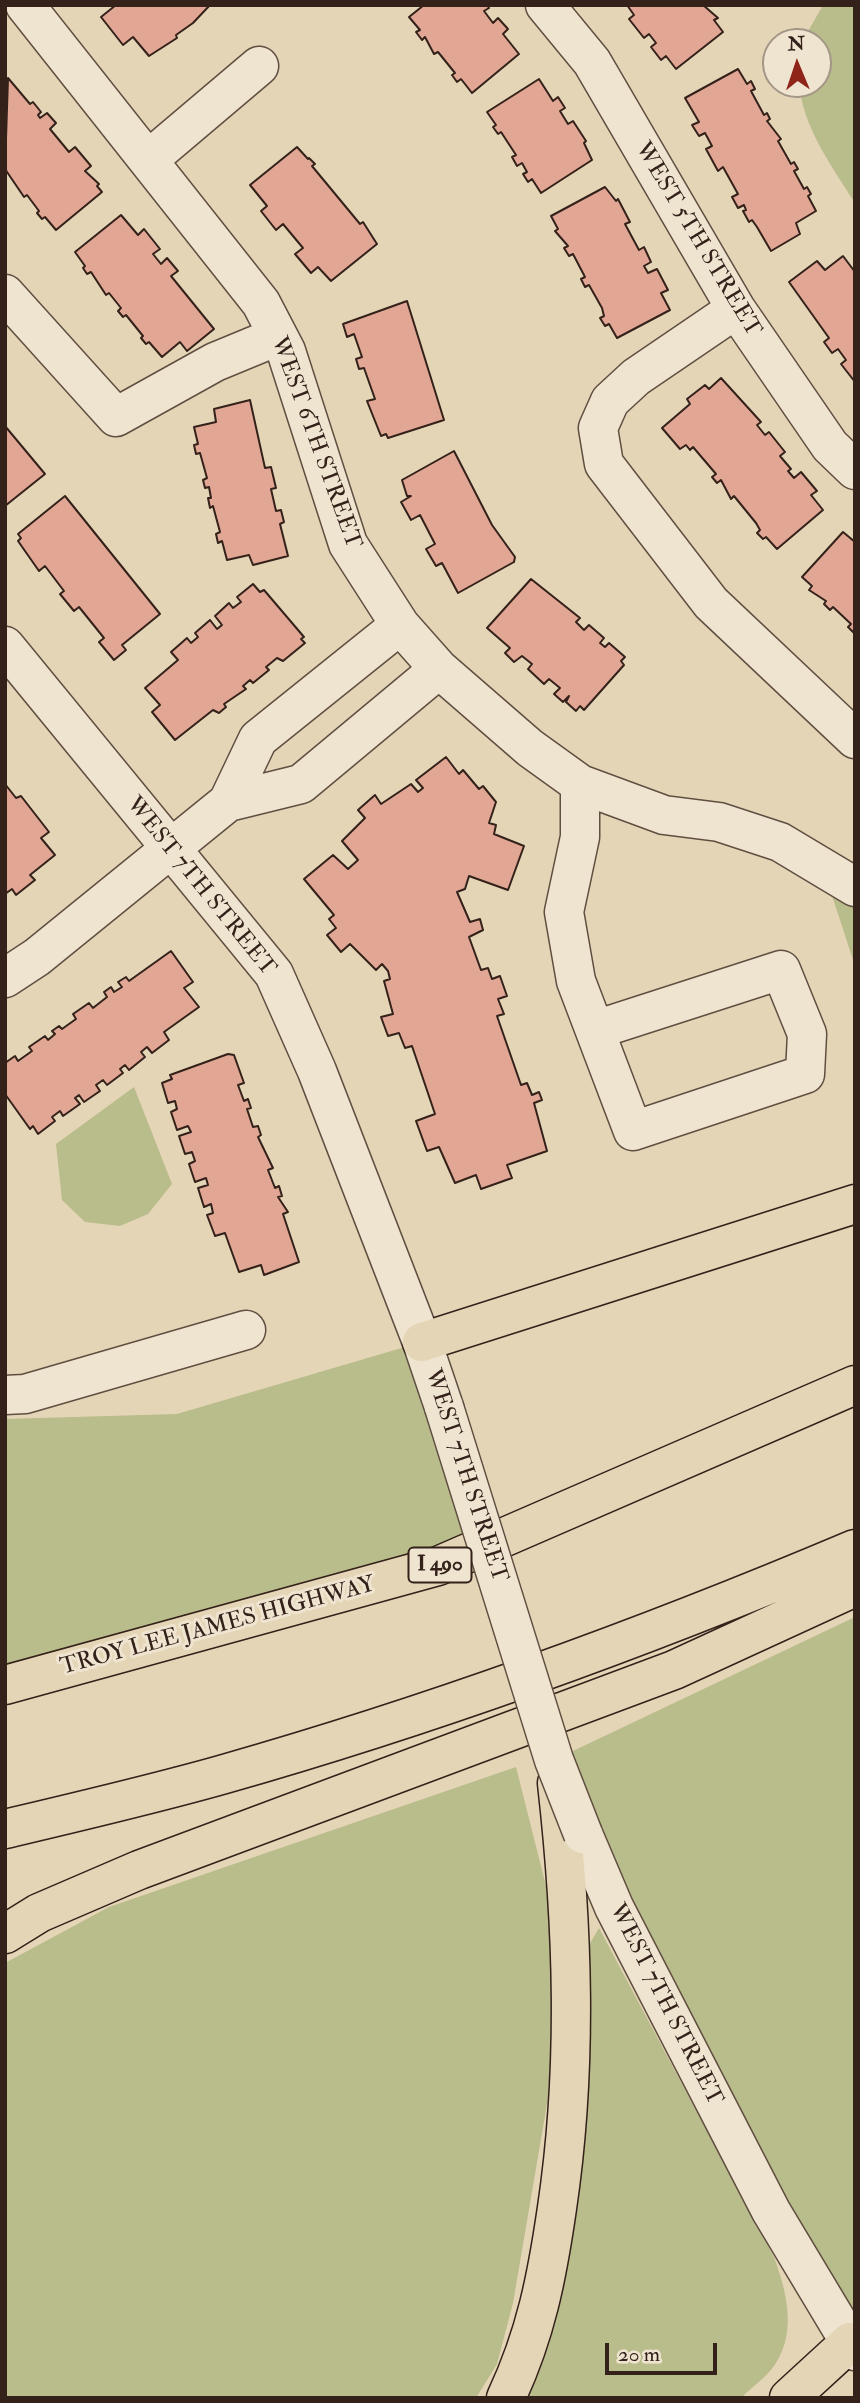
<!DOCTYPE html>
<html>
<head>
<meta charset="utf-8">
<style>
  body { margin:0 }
  #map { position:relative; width:860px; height:2403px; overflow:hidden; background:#e5d5b7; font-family:"IM FELL Double Pica",serif }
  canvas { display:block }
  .frame { position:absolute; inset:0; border:7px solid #33211a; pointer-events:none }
  .north { position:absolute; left:762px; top:28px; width:70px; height:70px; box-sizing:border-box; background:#eee4d0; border:2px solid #a39687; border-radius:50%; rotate:358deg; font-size:19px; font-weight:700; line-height:28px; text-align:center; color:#33211a }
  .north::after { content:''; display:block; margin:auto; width:24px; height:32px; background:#8f2418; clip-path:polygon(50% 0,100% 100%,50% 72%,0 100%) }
  .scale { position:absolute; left:605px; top:2343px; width:112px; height:32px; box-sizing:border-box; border:4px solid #33211a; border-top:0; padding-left:9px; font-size:21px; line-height:24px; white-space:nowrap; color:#33211a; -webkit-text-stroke:5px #eee4d0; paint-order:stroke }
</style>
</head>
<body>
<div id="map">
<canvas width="860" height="2403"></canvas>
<div class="frame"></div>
<div class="north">N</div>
<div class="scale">20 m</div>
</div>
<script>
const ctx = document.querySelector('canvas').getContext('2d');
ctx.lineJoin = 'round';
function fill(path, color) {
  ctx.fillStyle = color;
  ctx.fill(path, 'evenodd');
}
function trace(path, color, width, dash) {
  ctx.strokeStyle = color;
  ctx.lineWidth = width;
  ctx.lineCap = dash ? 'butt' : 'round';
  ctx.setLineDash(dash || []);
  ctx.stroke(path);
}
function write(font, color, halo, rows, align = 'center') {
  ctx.font = font + ' "IM FELL Double Pica",serif';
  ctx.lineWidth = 6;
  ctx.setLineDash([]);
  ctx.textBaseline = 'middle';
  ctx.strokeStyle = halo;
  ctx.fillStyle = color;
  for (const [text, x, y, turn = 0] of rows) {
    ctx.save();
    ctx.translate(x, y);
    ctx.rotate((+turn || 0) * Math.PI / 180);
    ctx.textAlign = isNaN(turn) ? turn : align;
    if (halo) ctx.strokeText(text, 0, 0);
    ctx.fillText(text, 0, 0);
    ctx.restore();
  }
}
const green = new Path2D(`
  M 823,5 L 855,5 L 855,203 C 832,167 803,127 799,84 L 818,84 L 818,42 L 802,42 Z
  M 822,865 L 855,887 L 855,966 Z
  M 134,1087 L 172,1184 L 148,1214 L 120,1226 L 85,1222 L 62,1200 L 56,1144 Z
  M 422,1342 L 489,1552 L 5,1696 L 5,1419 L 177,1414 Z
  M 855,1617 L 855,2351 L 554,1760 Z
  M 516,1767 L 546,1886 L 557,1996 L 547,2104 L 513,2303 L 497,2364 L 476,2398 L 5,2398 L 5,1963 L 109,1907 Z
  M 599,1928 L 774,2257 C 786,2290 797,2330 776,2363 C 768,2376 752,2387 741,2398 L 524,2398 L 586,1950 Z`);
const building = new Path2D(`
  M 116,5 L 210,5 L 193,23 L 176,35 L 177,38 L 149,56 L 133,37 L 123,45 L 101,17 Z
  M 424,5 L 487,5 L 489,8 L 484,11 L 493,23 L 498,18 L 508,29 L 503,34 L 519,54 L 472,93 L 461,79 L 457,82 L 452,75 L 455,73 L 438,52 L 434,54 L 425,37 L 422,40 L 416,32 L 420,30 L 409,17 Z
  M 627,5 L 703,5 L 718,18 L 714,20 L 723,32 L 676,69 L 666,56 L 661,60 L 651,47 L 656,43 L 649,34 L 644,38 L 629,19 L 634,15 Z
  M 738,69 L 747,84 L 751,81 L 755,89 L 751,91 L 764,115 L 767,113 L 770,119 L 767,121 L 781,139 L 778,141 L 791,164 L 794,162 L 798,169 L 794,171 L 804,189 L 807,187 L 811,194 L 808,196 L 816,211 L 796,223 L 800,234 L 771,251 L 757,227 L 752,220 L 749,222 L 743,211 L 746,210 L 744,205 L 738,208 L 732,197 L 738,194 L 723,167 L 718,171 L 706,149 L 712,146 L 705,133 L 699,136 L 692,125 L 699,122 L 685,98 Z
  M 8,78 L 30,104 L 33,102 L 41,112 L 38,115 L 40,118 L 47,113 L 56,123 L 50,129 L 69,152 L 75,147 L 91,166 L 85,171 L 99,184 L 97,186 L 102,192 L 56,230 L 45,217 L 42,219 L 37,213 L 39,211 L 27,195 L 24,197 L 5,169 Z
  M 539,79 L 553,101 L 558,97 L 565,108 L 560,111 L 568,124 L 573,121 L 586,141 L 584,143 L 592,160 L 541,193 L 532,179 L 528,182 L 523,174 L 527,172 L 522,163 L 517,166 L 512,157 L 516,155 L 501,132 L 498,134 L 493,127 L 496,125 L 487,112 Z
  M 297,147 L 308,159 L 309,158 L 315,164 L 312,166 L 360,224 L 363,222 L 377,244 L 331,281 L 318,267 L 311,273 L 295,254 L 303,248 L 283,224 L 276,230 L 261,211 L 267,206 L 250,185 Z
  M 605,187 L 616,201 L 618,199 L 630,222 L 625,224 L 639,250 L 644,247 L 651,262 L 644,266 L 648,273 L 657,269 L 668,290 L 661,293 L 670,310 L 617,338 L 609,324 L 605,326 L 600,318 L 604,316 L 602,308 L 589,285 L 585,287 L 581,279 L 585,277 L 573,254 L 569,256 L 564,248 L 568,246 L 555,231 L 558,229 L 551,216 Z
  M 121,215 L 138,235 L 144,229 L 160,249 L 153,254 L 161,264 L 167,258 L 178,271 L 171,276 L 214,329 L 187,351 L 180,342 L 162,357 L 149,342 L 146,344 L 141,338 L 143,336 L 126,315 L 123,317 L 118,311 L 121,308 L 109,293 L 106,295 L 91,272 L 87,274 L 83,268 L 85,266 L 75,252 Z
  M 843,256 L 855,272 L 855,382 L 841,364 L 846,360 L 838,349 L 832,353 L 824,342 L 829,338 L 789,282 L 817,261 L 825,270 Z
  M 407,301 L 444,420 L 388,438 L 386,434 L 381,436 L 367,401 L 375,399 L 364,368 L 359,369 L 356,359 L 362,357 L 354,334 L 347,337 L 343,324 Z
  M 721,378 L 761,422 L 757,425 L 765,435 L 769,432 L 785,452 L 780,456 L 791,469 L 788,471 L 794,478 L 801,472 L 817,491 L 811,495 L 823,510 L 777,549 L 766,537 L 763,539 L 757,533 L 760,530 L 756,523 L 734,496 L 731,499 L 721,480 L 717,483 L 712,477 L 716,474 L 693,447 L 690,450 L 686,445 L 680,449 L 662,428 L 690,404 L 687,399 L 705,385 L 709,389 Z
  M 250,400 L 265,468 L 271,467 L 276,488 L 271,489 L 276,511 L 281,510 L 284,522 L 280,524 L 288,556 L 253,565 L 249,555 L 227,560 L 222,541 L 218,543 L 216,534 L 220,532 L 213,506 L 210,508 L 208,498 L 211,498 L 209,487 L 205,488 L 203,480 L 207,478 L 200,453 L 196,454 L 194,445 L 198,444 L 194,427 L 216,422 L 214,409 Z
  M 5,426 L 45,474 L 5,506 Z
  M 454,451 L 492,525 L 515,557 L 514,562 L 458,593 L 442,563 L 436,566 L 426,549 L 435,544 L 420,515 L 411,520 L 401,502 L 411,496 L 407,496 L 402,480 Z
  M 65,496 L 160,614 L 122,645 L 126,650 L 114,660 L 99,642 L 104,638 L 79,607 L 74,611 L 60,594 L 64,591 L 45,566 L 39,571 L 18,541 L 21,538 L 18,534 Z
  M 843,532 L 855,542 L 854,633 L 848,627 L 851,624 L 833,607 L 830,610 L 824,604 L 826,601 L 809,590 L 812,586 L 802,577 Z
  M 531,579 L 580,618 L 576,622 L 584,630 L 589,625 L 604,638 L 600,643 L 605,647 L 609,643 L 625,657 L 621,661 L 624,665 L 584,710 L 580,706 L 576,711 L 566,702 L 569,696 L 563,702 L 554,694 L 560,688 L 549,679 L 544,684 L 528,669 L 532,664 L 522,656 L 514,662 L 505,653 L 510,648 L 487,628 Z
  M 253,584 L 260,592 L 264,590 L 304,637 L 301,639 L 305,643 L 283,661 L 277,658 L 266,667 L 269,670 L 253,683 L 250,680 L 243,686 L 246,689 L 224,704 L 226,707 L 219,713 L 213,710 L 175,740 L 152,712 L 160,705 L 145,688 L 178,660 L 171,652 L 187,638 L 191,643 L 198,637 L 195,633 L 210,620 L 217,629 L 222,625 L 215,616 L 229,603 L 233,608 L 241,602 L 237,597 Z
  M 446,757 L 459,774 L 463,770 L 479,789 L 483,786 L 496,802 L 489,823 L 496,825 L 494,834 L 524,846 L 508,890 L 469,876 L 465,889 L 457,892 L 470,922 L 480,919 L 483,930 L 469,937 L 481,970 L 488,968 L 492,979 L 500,976 L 507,996 L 498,999 L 504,1014 L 497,1016 L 521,1085 L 527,1083 L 532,1095 L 539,1092 L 542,1100 L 534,1103 L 547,1151 L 507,1165 L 512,1178 L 481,1189 L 476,1175 L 455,1183 L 439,1147 L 427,1151 L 416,1121 L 435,1114 L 412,1046 L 405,1048 L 399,1033 L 388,1036 L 381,1017 L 393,1014 L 384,981 L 390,979 L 388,971 L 382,964 L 376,970 L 350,944 L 341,952 L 327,935 L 336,928 L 329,919 L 334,915 L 304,879 L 333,855 L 348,869 L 358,860 L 342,841 L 365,818 L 358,810 L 375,795 L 381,804 L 411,784 L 418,792 L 423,788 L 416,780 Z
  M 5,784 L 16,798 L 21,796 L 49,832 L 41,838 L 55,855 L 30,875 L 35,880 L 16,895 L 12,889 L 5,894 Z
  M 171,951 L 193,982 L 184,988 L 199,1007 L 164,1032 L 169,1040 L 152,1053 L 147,1047 L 141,1052 L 145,1057 L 129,1070 L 125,1065 L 120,1069 L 123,1073 L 107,1085 L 103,1080 L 96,1085 L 100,1091 L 84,1102 L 79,1095 L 75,1098 L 80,1104 L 63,1116 L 60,1111 L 52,1117 L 55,1121 L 38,1134 L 33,1126 L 30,1129 L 5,1094 L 5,1063 L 15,1056 L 18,1061 L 32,1051 L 29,1047 L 45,1036 L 48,1040 L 55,1034 L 52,1031 L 59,1026 L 62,1029 L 76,1019 L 73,1014 L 89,1003 L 93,1008 L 107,997 L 104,992 L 111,987 L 114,992 L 122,987 L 118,982 L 126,977 L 129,981 Z
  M 228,1054 L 234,1055 L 244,1083 L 238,1085 L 244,1101 L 248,1099 L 251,1108 L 247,1109 L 253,1127 L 258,1126 L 261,1135 L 258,1137 L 273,1168 L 268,1170 L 275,1188 L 279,1186 L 282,1196 L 278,1197 L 288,1212 L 283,1214 L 299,1262 L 264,1275 L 261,1265 L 239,1272 L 225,1233 L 215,1236 L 207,1215 L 213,1213 L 211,1204 L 204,1207 L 198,1188 L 208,1185 L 206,1178 L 195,1182 L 189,1164 L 195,1161 L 192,1152 L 185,1154 L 179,1136 L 191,1132 L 188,1126 L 177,1130 L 171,1112 L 177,1109 L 175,1101 L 168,1103 L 162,1083 L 172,1079 L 170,1075 Z`);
const minor = new Path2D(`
  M 25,5 L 261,303 L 286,351 L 348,544 L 400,625 L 439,669 L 530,748 L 580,784 L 664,815 L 719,822 L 780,842 L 855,887
  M 545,5 L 592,62 L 736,309 L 830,446 L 855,470
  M 148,160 L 259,66
  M 5,294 L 116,417 L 215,362 L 278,336
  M 736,309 L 636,377 L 610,401 L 598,428 L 604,464 L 711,603 L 855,739
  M 5,646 L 274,974 L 317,1071 L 422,1342 L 444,1407
  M 580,784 L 580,837 L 564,912 L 576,981 L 633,1131 L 805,1074 L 807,1034 L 781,970 L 595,1030
  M 228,802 L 258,739 L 400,625
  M 5,978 L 37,957 L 228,802 L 301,784 L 439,669
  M 5,1395 L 25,1394 L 246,1330
  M 583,1834 L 614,1907 L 771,2211 L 855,2351`);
const highway = new Path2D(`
  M 422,1342 L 855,1204
  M 5,1685 L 438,1566 L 855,1385
  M 5,1829 C 77,1812 150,1795 221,1775 C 436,1714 649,1636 855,1549
  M 5,1934 L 39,1913 L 139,1870 L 674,1670 L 855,1587
  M 506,2398 C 536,2334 547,2277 557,2208 C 578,2067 573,1925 557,1783
  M 789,2398 L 850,2342`);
const minorBridge = new Path2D(`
  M 444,1407 L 554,1760 L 583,1834`);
const shields = [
  [440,1565,63]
];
const shieldNames = [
  ["I 490",440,1565]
];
const streetNames = [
  ["WEST 5TH STREET",697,240,59],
  ["WEST 6TH STREET",315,443,70],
  ["WEST 7TH STREET",200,887,51],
  ["WEST 7TH STREET",465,1476,72],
  ["TROY LEE JAMES HIGHWAY",218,1627,-15],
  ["WEST 7TH STREET",665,2005,63]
];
fill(green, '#b9bc8b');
fill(building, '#e1a794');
trace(building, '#33211a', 2);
trace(minor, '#604e41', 41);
trace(highway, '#33211a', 41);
trace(minor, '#eee4d0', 38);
trace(highway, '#e5d5b7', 38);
trace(minorBridge, '#604e41', 41, []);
trace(minorBridge, '#eee4d0', 38);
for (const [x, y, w] of shields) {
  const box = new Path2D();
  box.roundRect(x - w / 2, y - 17.5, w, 35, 5);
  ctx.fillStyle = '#eee4d0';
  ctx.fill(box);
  trace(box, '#33211a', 2);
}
write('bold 21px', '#33211a', null, shieldNames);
write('23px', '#33211a', '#eee4d0', streetNames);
</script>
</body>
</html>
